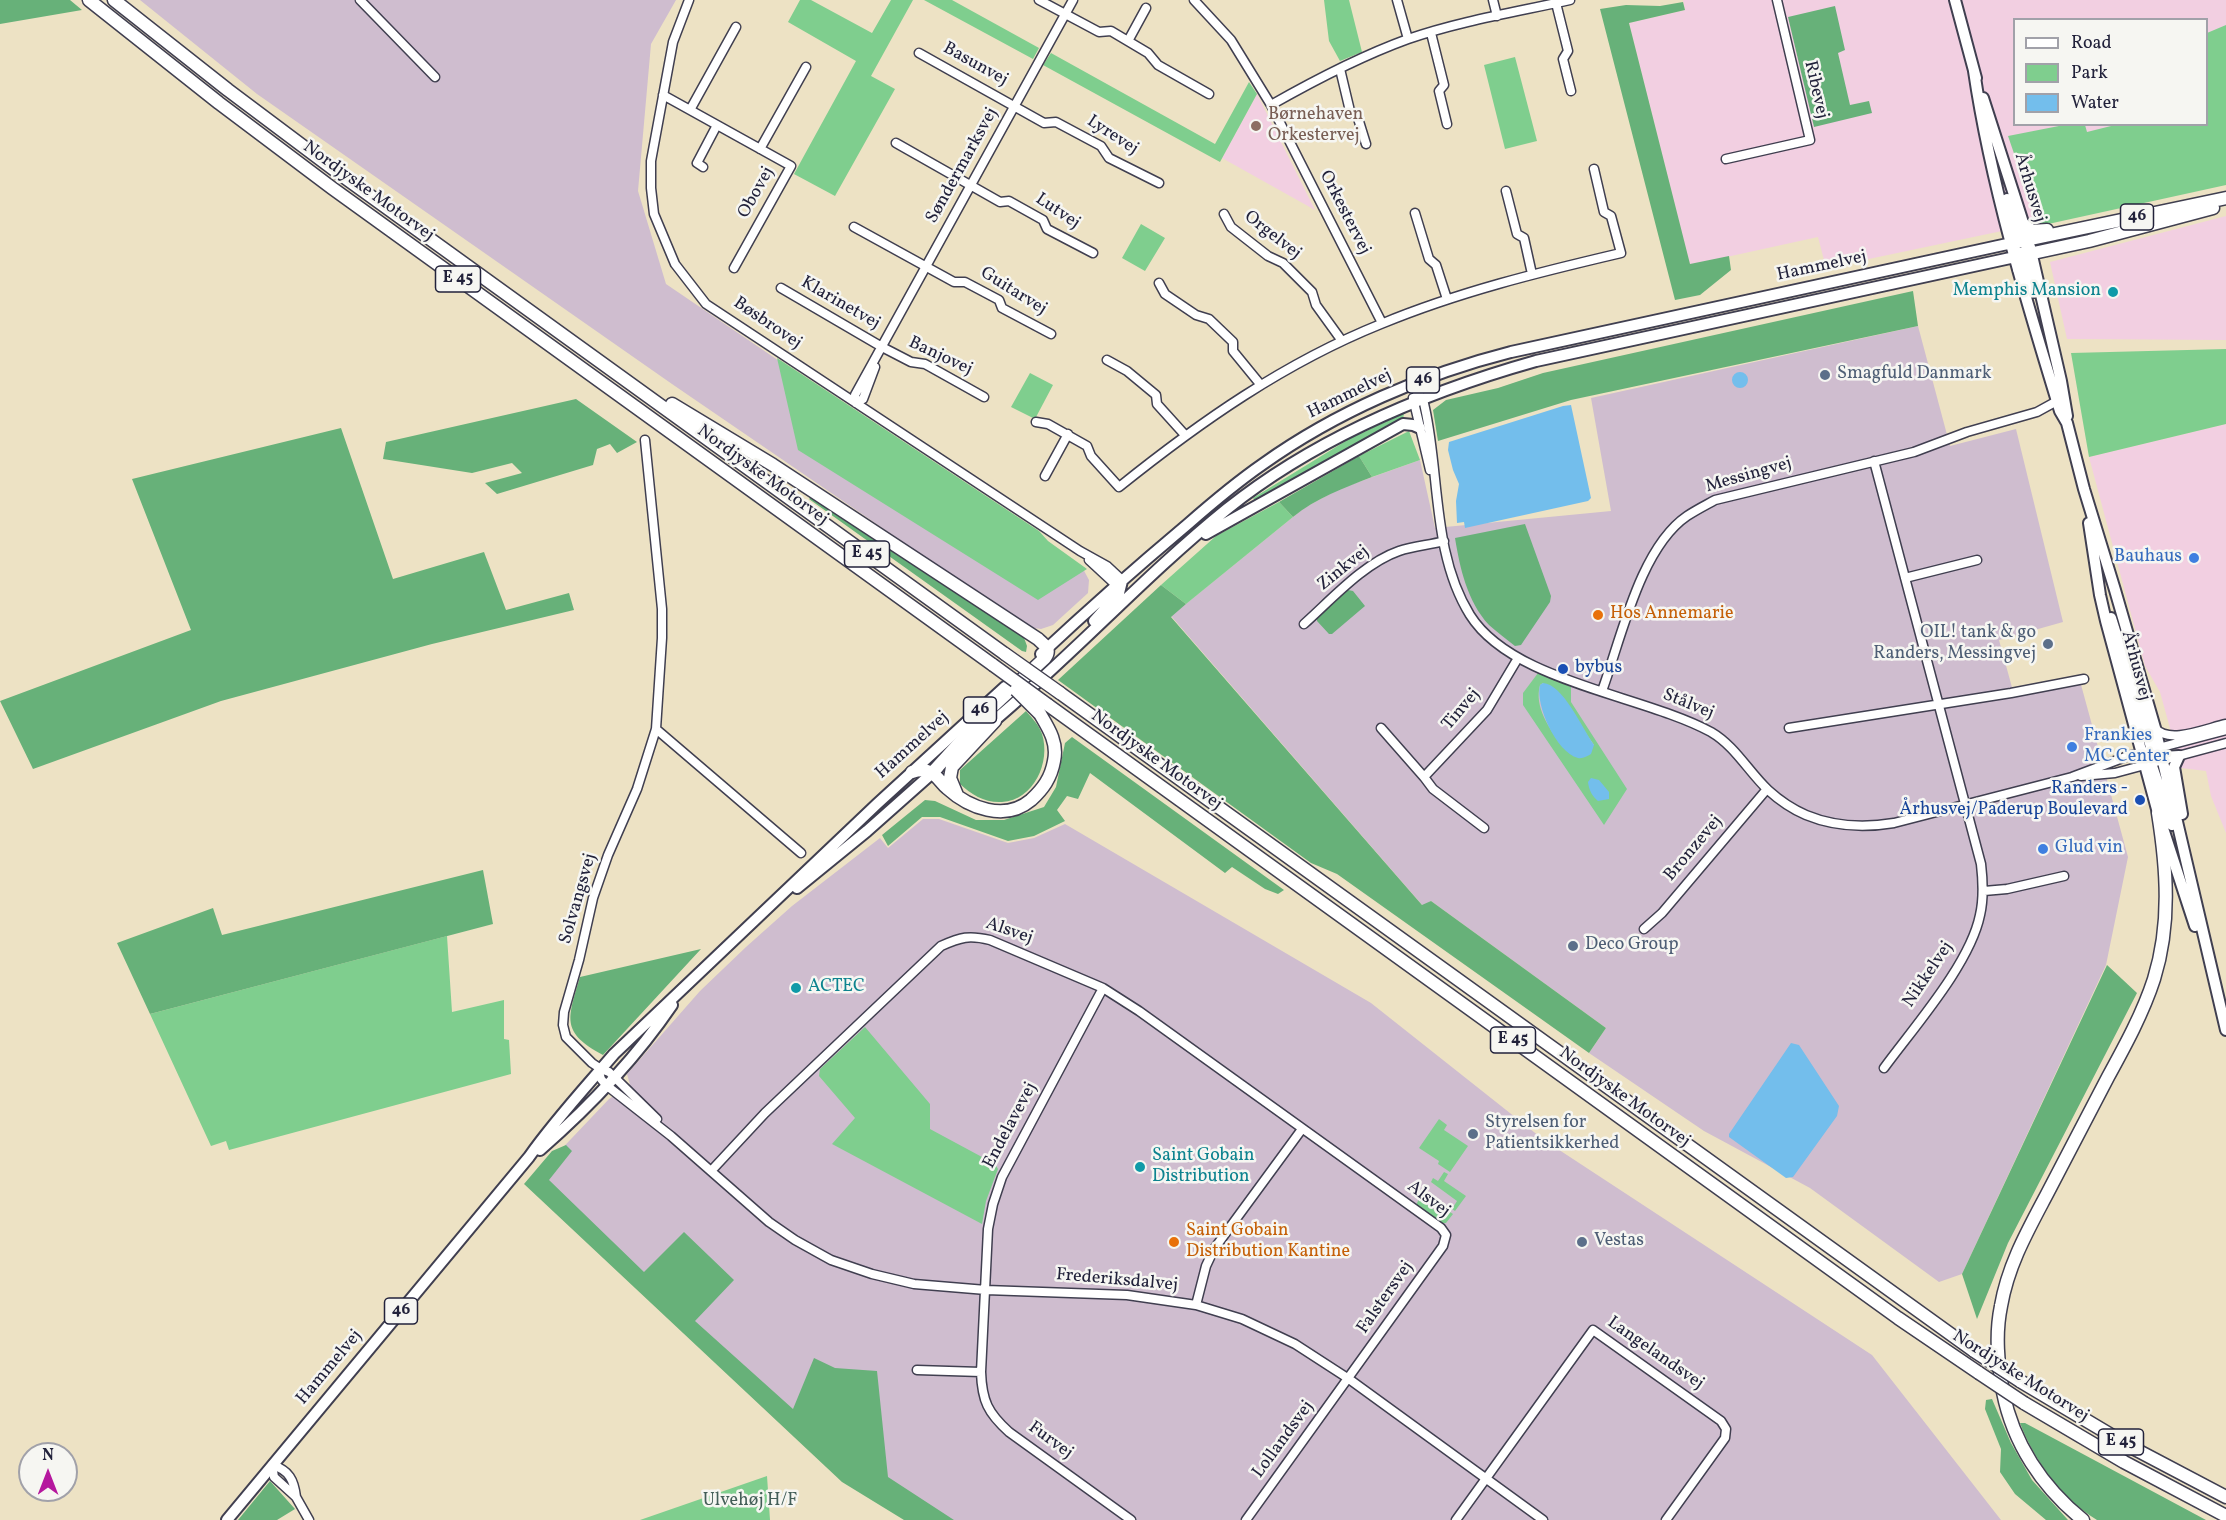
<!DOCTYPE html>
<html>
<head>
<meta charset="utf-8">
<style>
  body { margin:0 }
  #map { position:relative; width:2226px; height:1520px; overflow:hidden; background:#ede2c4; font-family:Vollkorn,serif }
  canvas { display:block }
  .legend { position:absolute; left:2013px; top:18px; width:195px; height:108px; box-sizing:border-box; background:#f6f6f2; border:2px solid #a1a1a9; margin:0; padding:8px 10px; list-style:none; font-size:18px; color:#22223b }
  .legend li { display:flex; align-items:center; gap:12px; height:30px }
  .legend b { width:30px; border:2px solid #a1a1a9 }
  .north { position:absolute; left:18px; top:1442px; width:60px; height:60px; box-sizing:border-box; background:#f6f6f2; border:2px solid #a1a1a9; border-radius:50%; rotate:0deg; font-size:16px; font-weight:700; line-height:24px; text-align:center; color:#22223b }
  .north::after { content:''; display:block; margin:auto; width:21px; height:27px; background:#b5179e; clip-path:polygon(50% 0,100% 100%,50% 72%,0 100%) }
</style>
</head>
<body>
<div id="map">
<canvas width="2226" height="1520"></canvas>
<ul class="legend">
<li><b style="height:8px;background:#fff"></b>Road</li>
<li><b style="height:16px;background:#7fce8e"></b>Park</li>
<li><b style="height:16px;background:#73beec"></b>Water</li>
</ul>
<div class="north">N</div>
</div>
<script>
const ctx = document.querySelector('canvas').getContext('2d');
ctx.lineJoin = 'round';
function fill(path, color) {
  ctx.fillStyle = color;
  ctx.fill(path, 'evenodd');
}
function trace(path, color, width, dash) {
  ctx.strokeStyle = color;
  ctx.lineWidth = width;
  ctx.lineCap = dash ? 'butt' : 'round';
  ctx.setLineDash(dash || []);
  ctx.stroke(path);
}
function write(font, color, halo, rows, align = 'center') {
  ctx.font = font + ' Vollkorn,serif';
  ctx.lineWidth = 5;
  ctx.setLineDash([]);
  ctx.textBaseline = 'middle';
  ctx.strokeStyle = halo;
  ctx.fillStyle = color;
  for (const [text, x, y, turn = 0] of rows) {
    ctx.save();
    ctx.translate(x, y);
    ctx.rotate((+turn || 0) * Math.PI / 180);
    ctx.textAlign = isNaN(turn) ? turn : align;
    if (halo) ctx.strokeText(text, 0, 0);
    ctx.fillText(text, 0, 0);
    ctx.restore();
  }
}
const built = new Path2D(`
  M 1683,0 L 2226,0 L 2226,180 L 2040,223 L 1826,268 L 1818,237 L 1690,265 L 1629,23 L 1685,10 ZM 2014,20 L 2206,20 L 2206,124 L 2014,124 Z
  M 1257,94 L 1315,210 L 1222,158 Z
  M 2226,216 L 2226,340 L 2067,339 L 2050,262 Z
  M 2226,424 L 2226,833 L 2211,796 L 2206,771 L 2181,768 L 2160,692 L 2145,666 L 2089,457 Z`);
const industrial = new Path2D(`
  M 140,0 L 676,0 L 651,44 L 638,191 L 666,284 L 1082,567 L 1089,580 L 1088,593 L 1053,625 L 1041,629 L 1027,627 L 672,384 L 257,94 Z
  M 1918,326 L 1950,446 L 2016,429 L 2063,622 L 1999,640 L 2013,691 L 2080,681 L 2128,857 L 2106,965 L 1962,1274 L 1939,1282 L 1810,1188 L 1704,1131 L 1589,1053 L 1606,1028 L 1431,901 L 1423,906 L 1171,616 L 1304,508 L 1339,489 L 1420,460 L 1435,528 L 1611,511 L 1591,398 Z
  M 923,819 L 939,819 L 1008,843 L 1034,838 L 1065,824 L 1371,1003 L 1544,1140 L 1872,1355 L 2001,1520 L 934,1520 L 854,1472 L 533,1179 L 609,1099 L 630,1085 L 627,1074 L 700,991 L 746,947 L 792,906 L 880,838 L 888,848 Z`);
const green = new Path2D(`
  M 800,0 L 811,0 L 872,33 L 891,0 L 913,0 L 871,76 L 895,89 L 835,196 L 794,174 L 856,61 L 788,22 Z
  M 924,0 L 952,0 L 1039,48 L 1033,59 Z
  M 1324,0 L 1349,0 L 1362,52 L 1340,61 L 1329,41 Z
  M 2226,25 L 2226,185 L 2039,226 L 2008,136 L 2064,125 L 2085,125 L 2087,132 L 2115,125 L 2206,124 L 2207,33 Z
  M 1051,53 L 1215,144 L 1249,82 L 1257,94 L 1220,162 L 1043,65 Z
  M 1515,57 L 1537,141 L 1505,149 L 1484,65 Z
  M 1141,224 L 1165,238 L 1145,271 L 1122,258 Z
  M 2226,349 L 2226,424 L 2089,457 L 2071,353 Z
  M 777,358 L 1039,531 L 1048,541 L 1087,569 L 1038,600 L 798,450 Z
  M 1030,373 L 1053,385 L 1035,419 L 1011,407 Z
  M 1404,413 L 1403,420 L 1256,502 L 1253,498 L 1349,439 Z
  M 1409,431 L 1420,460 L 1372,477 L 1359,456 Z
  M 1279,502 L 1293,517 L 1186,604 L 1161,585 L 1216,536 Z
  M 1538,673 L 1571,687 L 1571,702 L 1627,789 L 1604,825 L 1523,705 L 1523,693 ZM 1543,683 L 1581,726 L 1594,745 L 1561,745 C 1549,727 1534,707 1540,685 Z
  M 447,936 L 452,1012 L 504,1000 L 504,1039 L 509,1040 L 511,1074 L 229,1150 L 226,1141 L 211,1146 L 150,1014 Z
  M 865,1027 L 930,1104 L 930,1129 L 995,1164 L 998,1169 L 986,1201 L 982,1224 L 832,1144 L 855,1118 L 819,1076 L 820,1069 Z
  M 1439,1119 L 1447,1125 L 1444,1130 L 1468,1146 L 1450,1172 L 1438,1164 L 1439,1161 L 1419,1148 Z
  M 1444,1172 L 1448,1174 L 1444,1181 L 1466,1196 L 1455,1211 L 1452,1209 L 1457,1201 L 1431,1182 L 1433,1178 L 1438,1181 Z
  M 1419,1199 L 1445,1218 L 1450,1212 L 1453,1214 L 1446,1223 L 1441,1223 L 1416,1205 Z
  M 767,1476 L 770,1520 L 640,1520 Z`);
const forest = new Path2D(`
  M 0,0 L 70,0 L 82,10 L 0,24 Z
  M 1683,2 L 1685,10 L 1629,23 L 1690,264 L 1729,256 L 1731,270 L 1700,295 L 1675,300 L 1600,9 L 1626,5 L 1660,6 Z
  M 1835,6 L 1845,50 L 1838,53 L 1850,105 L 1869,101 L 1872,113 L 1814,127 L 1788,17 Z
  M 1913,291 L 1918,326 L 1571,400 L 1438,441 L 1433,410 L 1446,400 L 1498,388 L 1543,373 Z
  M 576,399 L 637,442 L 617,453 L 610,444 L 597,449 L 593,465 L 497,494 L 485,483 L 522,473 L 512,463 L 472,473 L 383,459 L 386,442 Z
  M 341,428 L 393,579 L 484,552 L 506,610 L 569,593 L 574,610 L 432,644 L 221,701 L 33,769 L 0,701 L 191,630 L 132,479 Z
  M 1359,456 L 1372,477 C 1344,488 1316,498 1293,517 L 1279,502 Z
  M 811,497 L 1023,635 L 1027,646 L 1026,652 L 1022,651 L 809,499 Z
  M 1525,524 L 1551,596 L 1550,602 L 1521,645 L 1515,646 C 1506,639 1497,632 1489,625 C 1467,601 1460,568 1455,538 Z
  M 1161,585 L 1186,604 L 1171,617 L 1422,905 L 1431,901 L 1606,1028 L 1589,1053 L 1337,874 L 1311,863 L 1058,680 Z
  M 1348,590 L 1353,591 L 1365,606 L 1332,634 L 1329,634 L 1317,621 L 1317,618 Z
  M 1026,711 C 1032,718 1039,725 1042,734 C 1051,762 1034,800 1002,802 C 985,803 972,795 960,784 L 960,770 Z
  M 1072,737 L 1284,890 L 1278,894 L 1265,889 L 1232,867 L 1225,873 L 1090,773 L 1078,799 L 1067,796 L 1057,810 L 1065,821 L 1034,836 L 1008,841 L 940,817 L 922,817 L 888,846 L 882,835 L 925,800 L 935,801 L 976,820 L 1004,820 L 1044,807 L 1056,787 L 1065,743 Z
  M 483,870 L 493,924 L 150,1014 L 117,943 L 213,908 L 222,935 Z
  M 701,949 L 603,1055 C 560,1032 568,1018 580,977 Z
  M 2107,965 L 2137,993 L 2008,1243 L 1977,1319 L 1962,1274 Z
  M 566,1145 L 572,1151 L 549,1180 L 644,1272 L 684,1232 L 734,1280 L 695,1321 L 793,1409 L 814,1358 L 835,1368 L 877,1371 L 888,1477 L 954,1520 L 904,1520 L 842,1482 L 524,1184 L 552,1151 Z
  M 1992,1399 L 2011,1443 L 2032,1480 L 2068,1520 L 2046,1520 L 2015,1494 L 2000,1472 L 2001,1449 L 1985,1409 L 1986,1400 Z
  M 2020,1423 L 2025,1423 L 2206,1520 L 2097,1520 C 2062,1499 2034,1460 2020,1423 Z
  M 270,1481 L 295,1509 L 277,1520 L 238,1520 Z`);
const water = new Path2D(`
  M1732 380a8 8 0 1 1 16 0a8 8 0 1 1-16 0Z
  M 1571,405 L 1591,498 L 1588,501 L 1465,528 L 1464,522 L 1457,523 L 1456,501 L 1459,484 L 1453,470 L 1448,450 L 1449,442 L 1563,406 Z
  M 1543,683 C 1563,684 1582,728 1594,745 L 1591,754 C 1587,756 1583,759 1578,758 C 1556,752 1535,705 1540,685 Z
  M 1591,778 L 1599,780 L 1609,792 L 1609,799 L 1598,801 C 1592,796 1589,790 1588,782 Z
  M 1791,1043 L 1799,1045 L 1839,1106 L 1837,1116 L 1793,1177 L 1786,1178 L 1729,1137 L 1729,1134 Z`);
const minor = new Path2D(`
  M 360,0 L 435,77
  M 689,0 L 673,42 L 651,161 L 651,188 L 654,214 L 675,264 L 706,304 L 1080,551 L 1107,566 L 1122,580
  M 1039,0 L 1099,32 L 1111,31 L 1148,53 L 1158,65 L 1209,94
  M 1194,0 L 1231,40 L 1271,105 L 1382,323
  M 1397,0 L 1408,39
  M 1493,0 L 1497,16
  M 1556,3 L 1568,51 L 1563,59 L 1571,91
  M 1431,33 L 1444,85 L 1439,91 L 1447,124
  M 1128,41 L 1146,8
  M 919,53 L 1044,123 L 1056,122 L 1101,146 L 1109,158 L 1159,183
  M 1340,69 L 1350,111 L 1357,115 L 1366,144
  M 663,95 L 791,166 L 734,268
  M 1271,105 C 1315,80 1361,56 1408,39 C 1460,21 1516,12 1570,0
  M 690,110 L 736,27
  M 896,143 L 1000,202 L 1009,201 L 1043,220 L 1047,229 L 1093,253
  M 760,149 L 806,67
  M 1726,159 L 1810,140 L 1777,0
  M 703,167 L 697,163 L 717,125
  M 1506,191 L 1517,234 L 1524,238 L 1532,274
  M 1415,213 L 1429,259 L 1436,265 L 1447,299
  M 1224,214 L 1231,227 L 1268,256 L 1283,263 L 1312,292 L 1316,305 L 1342,341
  M 854,227 L 954,282 L 965,282 L 999,300 L 1002,308 L 1051,334
  M 1159,283 L 1165,294 L 1196,315 L 1209,319 L 1233,342 L 1233,351 L 1260,384
  M 781,288 L 882,347 L 911,362 L 925,364 L 984,397
  M 1107,360 L 1127,371 L 1156,395 L 1157,404 L 1185,435
  M 1411,385 L 1423,399 L 1425,408 C 1440,475 1432,554 1470,615 C 1512,682 1643,695 1711,732 C 1735,746 1748,771 1768,790 C 1779,800 1792,809 1806,815 C 1835,827 1864,828 1894,823 L 2072,777 L 2128,756 L 2226,730
  M 1413,398 L 1430,470
  M 856,403 L 855,395 L 1073,0
  M 856,403 L 863,399 L 875,367
  M 1036,422 L 1048,424 L 1087,446 L 1091,456 L 1119,487 C 1200,422 1284,363 1381,324 C 1458,292 1540,272 1621,253 L 1611,216 L 1604,212 L 1594,169
  M 645,440 L 662,609 L 662,638 L 656,729 L 637,789 L 608,855 L 593,898 L 579,960 L 564,1012 L 563,1025 L 566,1037 L 592,1063 L 601,1069 L 609,1072 L 657,1119
  M 1874,461 L 1981,864 C 1983,881 1984,898 1980,915 C 1970,964 1914,1027 1884,1068
  M 1045,476 L 1068,434
  M 1089,560 L 1116,585
  M 1905,578 L 1977,560
  M 1304,624 C 1331,600 1364,563 1399,551 C 1414,546 1430,545 1444,541
  M 1602,691 C 1621,639 1640,548 1687,516 C 1696,510 1706,505 1715,500 L 1914,452 L 1967,432 L 2037,412 L 2057,401
  M 1381,728 L 1424,777 L 1487,710 L 1518,658
  M 1789,728 L 2011,693 L 2084,679
  M 2155,728 C 2169,745 2207,728 2226,724
  M 656,729 L 801,853
  M 2081,776 L 2115,773 L 2226,743
  M 1424,777 L 1433,789 L 1484,828
  M 1984,891 L 2007,889 L 2064,876
  M 1644,929 L 1662,913 L 1767,789
  M 599,1072 L 601,1079 L 606,1085 L 671,1136 L 769,1222 L 795,1240 L 831,1260 L 872,1274 L 914,1284 L 986,1290 L 1127,1295 L 1196,1305 L 1242,1319 L 1295,1344 L 1349,1379 L 1543,1520
  M 711,1171 L 765,1113 L 941,946 C 961,937 969,935 990,940 L 1103,988 L 1139,1011 L 1441,1228 L 1446,1235 L 1443,1246 L 1246,1520
  M 1196,1305 L 1206,1266 L 1214,1249 L 1302,1129
  M 917,1370 L 981,1372 L 988,1229 L 993,1204 L 1002,1177 L 1103,988
  M 981,1372 C 982,1401 988,1413 1009,1432 L 1131,1520
  M 296,1497 C 294,1480 289,1470 272,1465 L 274,1477 L 296,1497 L 309,1520
  M 1456,1520 L 1593,1330 L 1721,1421 L 1726,1429 L 1725,1438 L 1666,1520`);
const major = new Path2D(`
  M 1955,0 L 1976,78
  M 1974,71 C 1991,186 2026,300 2060,411 L 2067,423 L 2084,489 L 2115,590 L 2155,728 L 2226,1030
  M 1983,98 L 2026,232
  M 2007,199 L 2018,236 L 2028,246
  M 2030,247 L 2061,381 L 2067,416
  M 2018,252 L 2026,264 L 2034,292
  M 2089,523 L 2100,595 L 2106,621 L 2158,813 L 2195,926
  M 1206,534 L 1403,424 L 1413,425 L 1420,428
  M 2111,618 L 2152,750 L 2162,757 L 2179,756
  M 1094,621 L 1119,593 L 1122,581
  M 1041,654 C 1089,609 1138,566 1188,524 C 1212,503 1237,482 1263,464 C 1336,412 1424,374 1511,352 L 2012,243
  M 989,725 C 1071,657 1144,576 1227,509 C 1317,437 1426,392 1536,361 L 2015,257
  M 2179,756 L 2174,767 L 2182,814
  M 2151,763 L 2172,825
  M 797,888 L 867,831 L 938,768
  M 540,1150 C 588,1108 636,1058 672,1005
  M 227,1520 L 529,1157 C 555,1120 585,1088 614,1054 L 877,804 L 1005,687`);
const highway = new Path2D(`
  M 89,0 L 219,103 L 332,188 L 993,665
  M 114,0 L 228,90 L 340,174 L 1005,654
  M 2024,225 L 2032,231 L 2047,230
  M 2012,243 L 2226,198
  M 2015,257 L 2089,241 L 2213,208
  M 2019,269 L 2020,259 L 2026,251
  M 672,404 L 773,465 L 1038,639 C 1044,645 1052,649 1045,658 L 992,707 L 932,773
  M 1060,693 L 1974,1351
  M 1048,705 L 1898,1318 L 1979,1373
  M 912,772 C 918,770 924,769 930,772 C 937,775 941,783 947,788 C 969,808 1005,822 1031,800 C 1043,789 1051,778 1054,761 C 1058,743 1049,729 1040,714
  M 957,795 L 950,778 L 952,767 L 995,721
  M 2020,1381 L 2131,1447 L 2226,1497
  M 2024,1403 L 2124,1462 L 2226,1516
  M 2083,1520 C 2042,1487 2013,1443 2003,1392 C 1998,1363 1995,1335 2001,1306 C 2008,1265 2028,1230 2047,1194 C 2067,1155 2088,1116 2108,1077 C 2125,1046 2143,1013 2154,979 C 2171,924 2167,869 2158,813`);
const highwayBridge = new Path2D(`
  M 1005,654 L 1060,693
  M 993,665 L 1048,705
  M 1016,690 L 1040,714
  M 1974,1351 L 2020,1381
  M 1979,1373 L 2024,1403`);
const markers = [
  [1256,126,6,"#8d6e63"],
  [2113,292,6,"#0f9aa8"],
  [1825,375,6,"#5c6f8a"],
  [2194,558,6,"#3f7fe0"],
  [1598,615,6,"#e8710a"],
  [2048,644,6,"#5c6f8a"],
  [1563,669,6,"#1a4fb4"],
  [2072,747,6,"#3f7fe0"],
  [2140,800,6,"#1a4fb4"],
  [2043,849,6,"#3f7fe0"],
  [1573,946,6,"#5c6f8a"],
  [796,988,6,"#0f9aa8"],
  [1473,1134,6,"#5c6f8a"],
  [1140,1167,6,"#0f9aa8"],
  [1174,1242,6,"#e8710a"],
  [1582,1242,6,"#5c6f8a"]
];
const shields = [
  [2137,217,33],
  [458,279,45],
  [1423,380,33],
  [867,554,45],
  [980,710,33],
  [1513,1040,45],
  [401,1311,33],
  [2121,1442,45]
];
const shieldNames = [
  ["46",2137,217],
  ["E 45",458,279],
  ["46",1423,380],
  ["E 45",867,554],
  ["46",980,710],
  ["E 45",1513,1040],
  ["46",401,1311],
  ["E 45",2121,1442]
];
const streetNames = [
  ["Basunvej",975,65,29],
  ["Ribevej",1815,90,77],
  ["Lyrevej",1112,136,33],
  ["Søndermarksvej",963,166,-61],
  ["Århusvej",2029,188,73],
  ["Nordjyske Motorvej",368,192,36],
  ["Obovej",757,193,-61],
  ["Lutvej",1057,212,34],
  ["Orkestervej",1344,213,63],
  ["Orgelvej",1272,236,38],
  ["Hammelvej",1822,267,-12],
  ["Guitarvej",1013,292,32],
  ["Klarinetvej",840,304,30],
  ["Bøsbrovej",767,324,34],
  ["Banjovej",940,357,25],
  ["Hammelvej",1350,395,-26],
  ["Nordjyske Motorvej",762,476,36],
  ["Messingvej",1749,476,-16],
  ["Zinkvej",1344,569,-39],
  ["Århusvej",2135,666,75],
  ["Stålvej",1688,705,22],
  ["Tinvej",1462,710,-50],
  ["Hammelvej",913,746,-42],
  ["Nordjyske Motorvej",1156,761,36],
  ["Bronzevej",1694,849,-50],
  ["Solvangsvej",579,899,-74],
  ["Alsvej",1009,932,19],
  ["Nikkelvej",1929,975,-56],
  ["Nordjyske Motorvej",1624,1098,36],
  ["Endelavevej",1011,1126,-62],
  ["Alsvej",1428,1200,37],
  ["Frederiksdalvej",1117,1281,5],
  ["Falstersvej",1386,1298,-55],
  ["Langelandsvej",1655,1354,35],
  ["Hammelvej",330,1368,-50],
  ["Nordjyske Motorvej",2020,1377,32],
  ["Lollandsvej",1284,1440,-54],
  ["Furvej",1050,1441,36]
];
const educationNames = [
  ["Børnehaven",1268,116],
  ["Orkestervej",1268,137]
];
const cultureNames = [
  ["Memphis Mansion",2101,292,"right"],
  ["ACTEC",808,988],
  ["Saint Gobain",1152,1157],
  ["Distribution",1152,1178]
];
const serviceNames = [
  ["Smagfuld Danmark",1837,375],
  ["OIL! tank & go",2036,634,"right"],
  ["Randers, Messingvej",2036,655,"right"],
  ["Deco Group",1585,946],
  ["Styrelsen for",1485,1124],
  ["Patientsikkerhed",1485,1145],
  ["Vestas",1594,1242]
];
const shopNames = [
  ["Bauhaus",2182,558,"right"],
  ["Frankies",2084,737],
  ["MC Center",2084,758],
  ["Glud vin",2055,849]
];
const foodNames = [
  ["Hos Annemarie",1610,615],
  ["Saint Gobain",1186,1232],
  ["Distribution Kantine",1186,1253]
];
const transitNames = [
  ["bybus",1575,669],
  ["Randers -",2128,790,"right"],
  ["Århusvej/Paderup Boulevard",2128,811,"right"]
];
const parkNames = [
  ["Ulvehøj H/F",750,1502]
];
fill(built, '#f2cfe1');
fill(industrial, '#cfbdcf');
fill(green, '#7fce8e');
fill(forest, '#67b179');
fill(water, '#73beec');
trace(minor, '#403f50', 11);
trace(major, '#403f50', 14);
trace(highway, '#403f50', 15);
trace(minor, '#fff', 8);
trace(major, '#fff', 10);
trace(highway, '#fff', 12);
trace(highwayBridge, '#403f50', 15, []);
trace(highwayBridge, '#fff', 12);
for (const [x, y, r, color] of markers) {
  const dot = new Path2D();
  dot.arc(x, y, r, 0, 2 * Math.PI);
  ctx.fillStyle = color;
  ctx.fill(dot);
  trace(dot, '#f6f6f2', 2);
}
for (const [x, y, w] of shields) {
  const box = new Path2D();
  box.roundRect(x - w / 2, y - 13, w, 26, 4.5);
  ctx.fillStyle = '#f6f6f2';
  ctx.fill(box);
  trace(box, '#22223b', 1.5);
}
write('bold 16px', '#22223b', null, shieldNames);
write('18px', '#22223b', '#f6f6f2', streetNames);
write('18px', '#785e54', '#f6f6f2', educationNames, 'left');
write('18px', '#0d838f', '#f6f6f2', cultureNames, 'left');
write('18px', '#4e5e75', '#f6f6f2', serviceNames, 'left');
write('18px', '#366cbe', '#f6f6f2', shopNames, 'left');
write('18px', '#c56008', '#f6f6f2', foodNames, 'left');
write('18px', '#164399', '#f6f6f2', transitNames, 'left');
write('18px', '#435e58', '#f6f6f2', parkNames);
</script>
</body>
</html>
